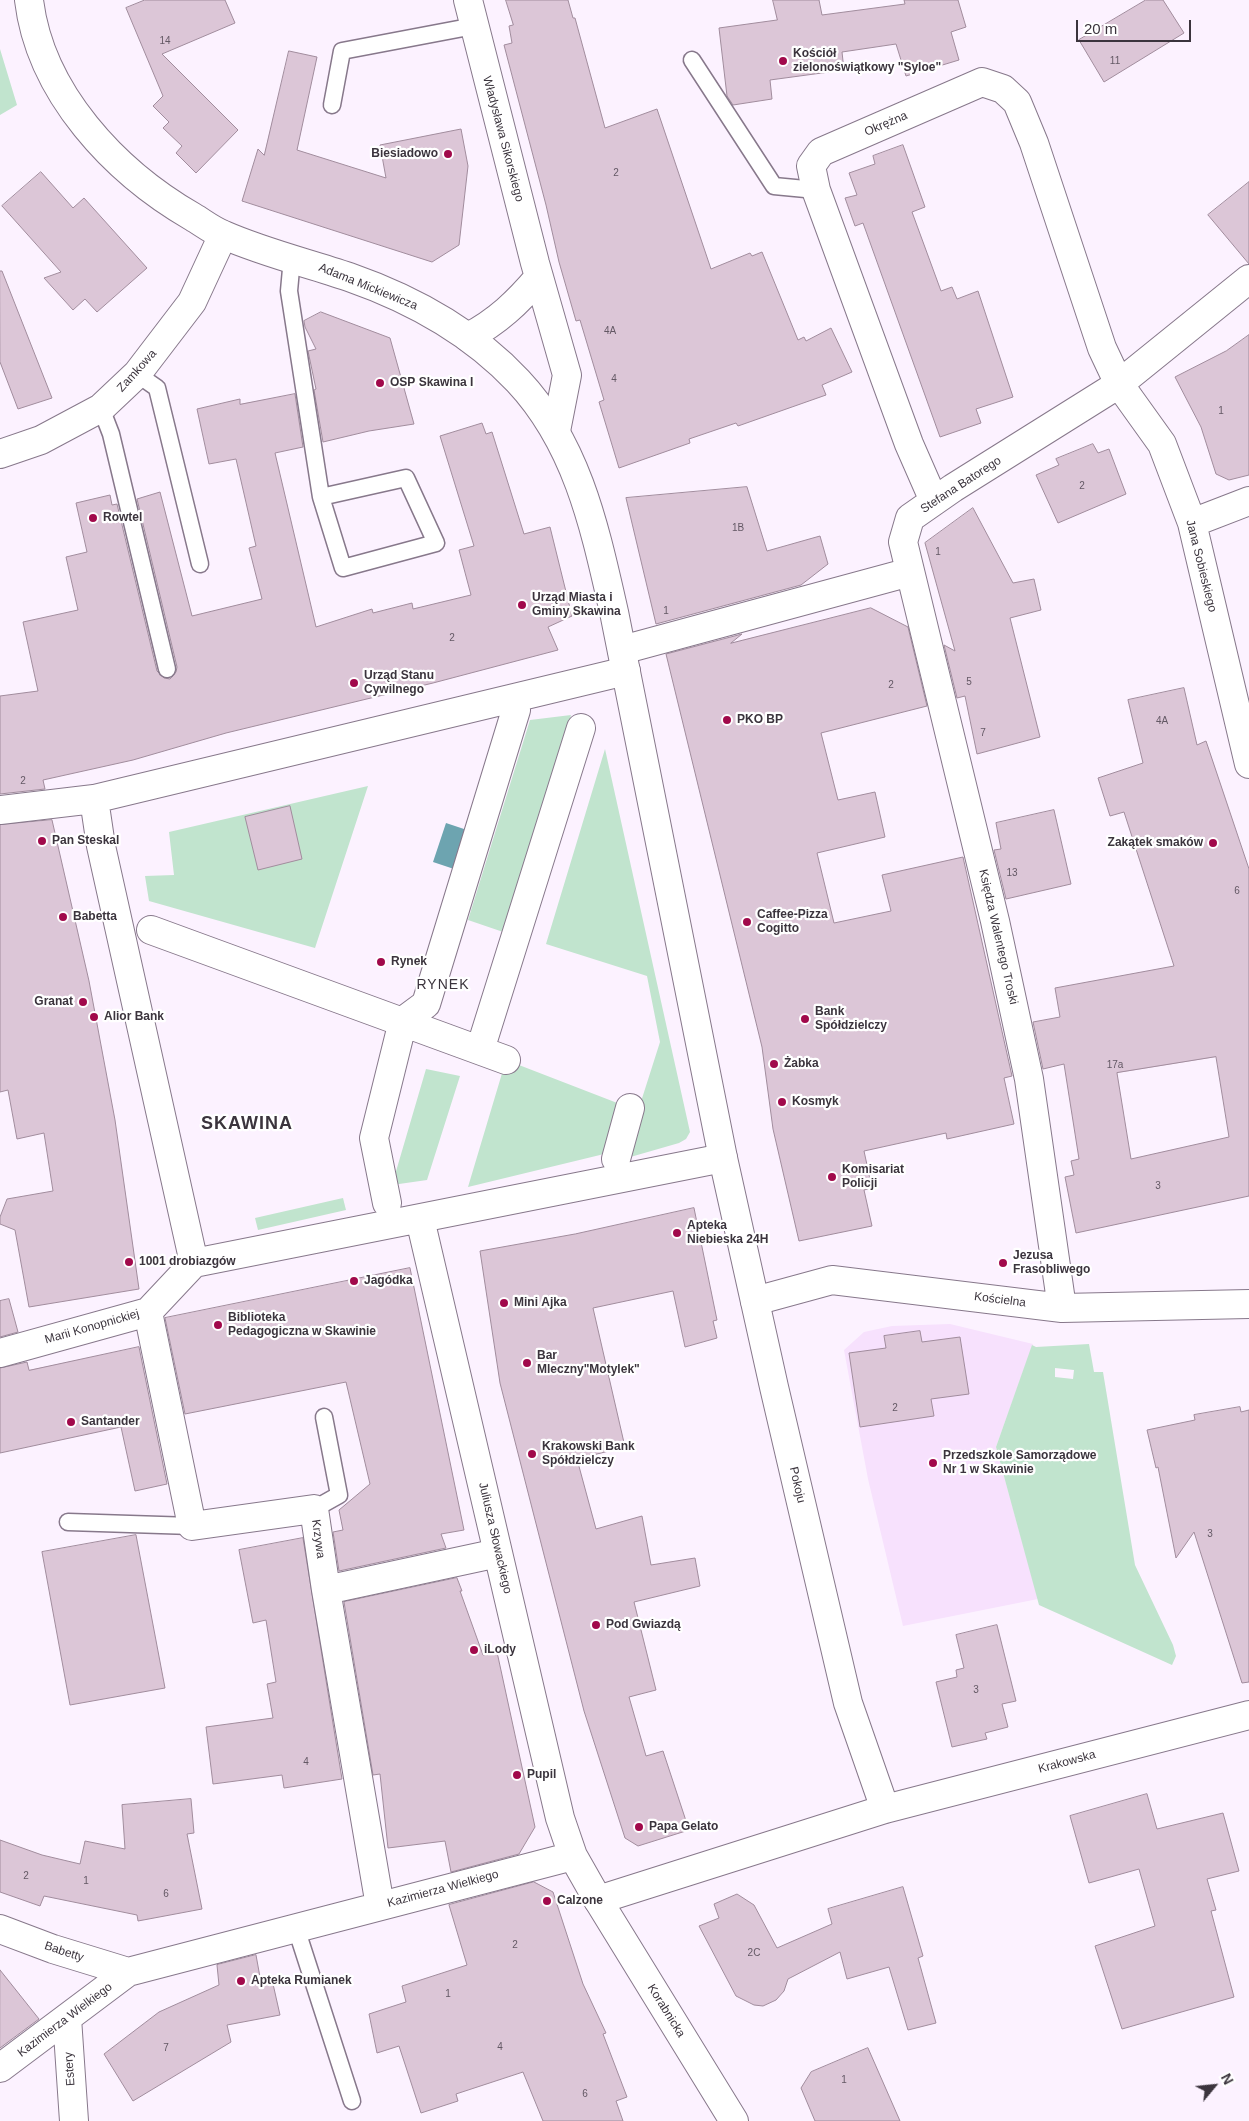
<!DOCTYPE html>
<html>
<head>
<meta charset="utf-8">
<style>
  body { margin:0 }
  #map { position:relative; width:1249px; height:2121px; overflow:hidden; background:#fcf2ff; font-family:Helvetica,sans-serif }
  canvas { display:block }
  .north { position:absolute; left:1189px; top:2061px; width:50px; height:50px; -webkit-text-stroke:4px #fff; paint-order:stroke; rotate:62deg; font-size:14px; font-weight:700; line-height:20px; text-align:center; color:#3b343d }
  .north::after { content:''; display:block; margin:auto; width:18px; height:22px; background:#3b343d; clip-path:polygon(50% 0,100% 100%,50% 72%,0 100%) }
  .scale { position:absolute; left:1076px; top:20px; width:115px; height:22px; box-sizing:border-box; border:2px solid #3b343d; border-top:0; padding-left:6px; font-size:15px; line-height:18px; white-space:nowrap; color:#3b343d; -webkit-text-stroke:4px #fff; paint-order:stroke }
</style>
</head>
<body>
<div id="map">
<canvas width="1249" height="2121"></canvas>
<div class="north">N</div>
<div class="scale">20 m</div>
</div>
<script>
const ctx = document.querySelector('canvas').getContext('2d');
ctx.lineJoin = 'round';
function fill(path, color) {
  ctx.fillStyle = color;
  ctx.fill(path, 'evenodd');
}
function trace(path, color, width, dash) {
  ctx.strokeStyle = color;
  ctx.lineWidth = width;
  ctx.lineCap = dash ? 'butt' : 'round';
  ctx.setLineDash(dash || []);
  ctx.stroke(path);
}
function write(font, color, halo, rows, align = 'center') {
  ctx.font = font + ' Helvetica,sans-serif';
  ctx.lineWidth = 4.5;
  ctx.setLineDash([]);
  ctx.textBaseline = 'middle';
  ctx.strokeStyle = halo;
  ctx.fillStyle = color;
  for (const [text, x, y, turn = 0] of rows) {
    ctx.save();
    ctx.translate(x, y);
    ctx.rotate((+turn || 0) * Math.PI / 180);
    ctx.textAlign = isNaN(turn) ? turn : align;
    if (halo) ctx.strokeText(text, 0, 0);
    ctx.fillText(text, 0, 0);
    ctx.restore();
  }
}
const built = new Path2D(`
  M 950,1324 L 1033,1344 L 996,1447 L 1038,1599 L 903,1626 L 868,1479 L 844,1350 L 864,1332 L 892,1326 Z`);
const green = new Path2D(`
  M 0,49 L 17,105 L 0,115 Z
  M 571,715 L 509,934 L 468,920 L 530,720 Z
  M 605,749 L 690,1132 L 686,1139 L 679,1143 L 620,1160 L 613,1150 L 600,1155 L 468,1187 L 506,1060 L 638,1111 L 660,1042 L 647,976 L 546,944 Z
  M 368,786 L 315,948 L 149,901 L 145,876 L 174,875 L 169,832 Z
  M 426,1069 L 460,1076 L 427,1180 L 392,1185 Z
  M 343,1198 L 346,1210 L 258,1230 L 255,1218 Z
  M 1089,1344 L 1094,1372 L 1103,1372 L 1135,1565 L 1173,1645 L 1176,1656 L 1172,1665 L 1039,1605 L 996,1447 L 1032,1345 L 1036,1347 ZM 1055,1368 L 1074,1370 L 1073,1379 L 1055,1377 Z`);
const water = new Path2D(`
  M 446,823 L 479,834 L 466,873 L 433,862 Z`);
const building = new Path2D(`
  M 145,0 L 225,0 L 235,23 L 162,54 L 238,130 L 196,173 L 176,153 L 182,146 L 163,128 L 169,122 L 153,106 L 163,96 L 126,8 Z
  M 506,0 L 568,0 L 573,18 L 575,18 L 605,128 L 657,109 L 711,269 L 750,253 L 752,256 L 762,252 L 798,340 L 804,337 L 806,341 L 831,328 L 852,372 L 822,385 L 826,395 L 738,426 L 736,423 L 689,439 L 690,443 L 619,468 L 599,402 L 604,400 L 580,320 L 576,321 L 559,262 L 546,205 L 504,45 L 512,43 L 509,26 L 513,25 Z
  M 773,0 L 819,0 L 822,15 L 905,4 L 904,0 L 958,0 L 966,27 L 951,32 L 959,60 L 906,76 L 896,44 L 842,52 L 844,70 L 770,80 L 772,99 L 733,105 L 727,96 L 719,28 L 777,20 Z
  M 1146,0 L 1163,0 L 1184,33 L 1104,82 L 1079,40 Z
  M 289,51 L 317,57 L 297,150 L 386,178 L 380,145 L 461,129 L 468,166 L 459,245 L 432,262 L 242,201 L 258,149 L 264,155 Z
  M 903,145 L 925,207 L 912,212 L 941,291 L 952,287 L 957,299 L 978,291 L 1013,397 L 976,409 L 981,423 L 940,437 L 863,223 L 855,226 L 845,198 L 857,195 L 849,173 L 875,164 L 873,156 Z
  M 41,172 L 73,208 L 84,198 L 147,268 L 97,312 L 85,299 L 73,310 L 44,278 L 61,272 L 2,206 Z
  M 1249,182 L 1249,264 L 1208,215 Z
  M 0,271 L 2,271 L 52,398 L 18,409 L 0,362 Z
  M 321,312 L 390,338 L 414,424 L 369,431 L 323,442 L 314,390 L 316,389 L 308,351 L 316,349 L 305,327 L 304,321 Z
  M 1249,335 L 1249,475 L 1229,480 L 1216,474 L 1201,427 L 1175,377 L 1226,351 Z
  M 295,394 L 303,447 L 275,453 L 316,627 L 372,609 L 373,613 L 412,603 L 413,609 L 471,595 L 459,550 L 474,546 L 440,436 L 482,423 L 486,434 L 492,432 L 524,534 L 550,527 L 572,616 L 548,627 L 558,650 L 433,683 L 226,733 L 133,760 L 43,780 L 45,789 L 0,794 L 0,696 L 38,691 L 23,622 L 78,610 L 66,557 L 87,552 L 76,503 L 110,495 L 112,505 L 117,504 L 157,671 L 164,678 L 170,679 L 176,672 L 177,667 L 137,499 L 160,492 L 192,616 L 262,599 L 249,548 L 256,546 L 236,459 L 209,464 L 197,409 L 240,399 L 240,404 Z
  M 1093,444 L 1098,453 L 1109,449 L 1126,494 L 1058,523 L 1036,475 L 1059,465 L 1056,459 Z
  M 747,487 L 767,551 L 820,536 L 828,564 L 801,585 L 656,624 L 626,498 Z
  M 973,508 L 1013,583 L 1034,579 L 1041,610 L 1010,618 L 1040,737 L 977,754 L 965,696 L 957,698 L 944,645 L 955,651 L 925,543 Z
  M 871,608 L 908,627 L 927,706 L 821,733 L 838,800 L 875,792 L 885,837 L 817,853 L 834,923 L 891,911 L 882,875 L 963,857 L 1012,1076 L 1004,1078 L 1014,1124 L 947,1139 L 946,1133 L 864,1151 L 872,1188 L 864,1190 L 872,1226 L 799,1241 L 773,1129 L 762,1047 L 666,654 L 742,634 L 731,643 Z
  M 1184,688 L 1197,745 L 1206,741 L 1249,869 L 1249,1196 L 1076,1233 L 1065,1177 L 1074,1175 L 1071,1161 L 1079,1159 L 1064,1064 L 1043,1069 L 1033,1022 L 1060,1017 L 1055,988 L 1174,966 L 1124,812 L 1110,816 L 1098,778 L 1143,763 L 1128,700 ZM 1216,1057 L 1229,1137 L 1131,1159 L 1117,1073 Z
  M 290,806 L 302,859 L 258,870 L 245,817 Z
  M 1054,810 L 1071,884 L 1006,899 L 994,850 L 1001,849 L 996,823 Z
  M 52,820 L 89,981 L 115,1120 L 139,1289 L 29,1307 L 15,1230 L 0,1224 L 0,1217 L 7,1199 L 53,1191 L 44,1133 L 17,1139 L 8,1090 L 0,1092 L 0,825 Z
  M 694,1208 L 717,1320 L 713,1321 L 717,1338 L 685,1347 L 673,1291 L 593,1308 L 625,1447 L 577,1459 L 596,1529 L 642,1516 L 651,1565 L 695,1558 L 700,1586 L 634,1602 L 656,1690 L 629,1697 L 646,1756 L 663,1751 L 689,1830 L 638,1846 L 625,1838 L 584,1711 L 500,1383 L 480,1251 L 575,1234 Z
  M 410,1268 L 464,1530 L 441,1534 L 446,1548 L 339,1571 L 333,1532 L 343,1530 L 339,1510 L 370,1484 L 346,1382 L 185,1414 L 165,1318 Z
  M 9,1299 L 18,1332 L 0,1337 L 0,1301 Z
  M 920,1331 L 922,1342 L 960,1337 L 969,1394 L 931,1399 L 934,1416 L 860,1427 L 849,1353 L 886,1348 L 884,1336 Z
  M 139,1347 L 167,1484 L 135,1491 L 121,1427 L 0,1453 L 0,1368 L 27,1362 L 29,1370 Z
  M 1240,1407 L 1241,1412 L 1249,1410 L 1249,1682 L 1242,1683 L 1194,1532 L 1176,1558 L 1158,1467 L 1156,1468 L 1147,1430 L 1195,1420 L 1194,1415 Z
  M 136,1535 L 165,1688 L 70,1705 L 42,1552 Z
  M 303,1538 L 342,1779 L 284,1788 L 282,1775 L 213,1784 L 206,1727 L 273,1718 L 267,1684 L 276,1682 L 266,1620 L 253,1623 L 239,1550 Z
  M 457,1578 L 462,1591 L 460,1591 L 483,1655 L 497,1652 L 535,1827 L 519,1854 L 451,1872 L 445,1841 L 388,1848 L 380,1774 L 373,1775 L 344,1602 Z
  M 997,1625 L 1016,1701 L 1002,1704 L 1008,1727 L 985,1733 L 987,1739 L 952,1747 L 936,1682 L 957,1677 L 956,1670 L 964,1668 L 956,1635 Z
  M 1147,1794 L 1157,1829 L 1223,1813 L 1239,1871 L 1207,1879 L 1216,1910 L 1211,1911 L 1234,1997 L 1122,2029 L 1095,1946 L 1155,1926 L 1139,1869 L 1089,1883 L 1070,1816 Z
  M 191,1799 L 194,1833 L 187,1834 L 202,1909 L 138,1921 L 137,1915 L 44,1896 L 40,1906 L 0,1892 L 0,1840 L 42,1855 L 80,1864 L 85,1841 L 125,1849 L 122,1805 Z
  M 534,1882 L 553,1892 L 583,1984 L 606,2033 L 603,2034 L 627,2097 L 616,2101 L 623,2121 L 543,2121 L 523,2072 L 456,2094 L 458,2101 L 421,2113 L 399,2046 L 377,2053 L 369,2014 L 406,2002 L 402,1986 L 467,1965 L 449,1905 Z
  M 903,1887 L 923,1956 L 918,1958 L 936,2023 L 908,2030 L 889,1967 L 847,1979 L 840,1952 L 788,1979 L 784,1991 L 776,2000 L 763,2006 L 754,2005 L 736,1996 L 699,1926 L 719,1918 L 714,1904 L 737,1894 L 754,1905 L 777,1948 L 832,1924 L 828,1909 Z
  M 256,1955 L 260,1977 L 271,1975 L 280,2015 L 227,2025 L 231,2042 L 133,2101 L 104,2054 L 159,2012 L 219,1985 L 217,1965 Z
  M 0,1970 L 39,2019 L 0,2048 Z
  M 868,2048 L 900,2121 L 815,2121 L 801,2088 L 811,2072 Z`);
const lane = new Path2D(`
  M 692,60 L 774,186 L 816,190
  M 332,105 L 342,51 L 474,26
  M 292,258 L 289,291 L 321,497 L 406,478 L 436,543 L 343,568 L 321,497
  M 137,374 L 157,388 L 200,564
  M 101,408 L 111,434 L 167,669
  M 314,1509 L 339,1495 L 324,1417
  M 68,1522 L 192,1526
  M 296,1928 L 352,2101`);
const street = new Path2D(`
  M 468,0 L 535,263 L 567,375 L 556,431
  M 468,337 C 497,322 518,302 539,277
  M 0,454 L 41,440 L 101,408 L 137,374 L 192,302 L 223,235
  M 934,501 L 909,444 L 816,190 L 811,166 L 821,152 L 982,82 L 1003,89 L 1017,102 L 1034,143 L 1102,348 L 1119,384 L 1162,444 L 1192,523 L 1249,764
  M 1192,523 L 1249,501
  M 622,650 L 910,572
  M 94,799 L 101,846 L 194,1263
  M 0,810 L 94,799 L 626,671
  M 151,930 L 506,1060
  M 480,1050 L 581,728
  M 616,1159 L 630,1108
  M 387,1203 L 374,1138 L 403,1021 L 426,1004 L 516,710
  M 420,1219 L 560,1818 L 573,1856 L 598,1900
  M 194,1263 L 723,1158
  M 755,1301 L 832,1280 L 1062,1308 L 1249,1304
  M 1062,1308 L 1029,1079 L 995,921 L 903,542 L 910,518 L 953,488 L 1119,384 L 1249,279
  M 148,1312 L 192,1526 L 314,1509 L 326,1590 L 380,1906
  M 0,1353 L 148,1312 L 194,1263
  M 326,1590 L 498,1553
  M 0,1929 L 53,1949 L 128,1972
  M 67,2018 L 74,2121
  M 0,2068 L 128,1972 L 573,1856`);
const secondary = new Path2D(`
  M 29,0 C 40,93 115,172 193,217 C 203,223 213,231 224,235 C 265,253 308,263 349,277 C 412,299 472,332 518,381 C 578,445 595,529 614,612 L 723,1158 L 774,1387 L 848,1703 L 885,1809
  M 734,2121 L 598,1900 L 885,1809 L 1249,1715`);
const markers = [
  [783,61,5,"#a1094b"],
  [448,154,5,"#a1094b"],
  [380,383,5,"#a1094b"],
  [93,518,5,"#a1094b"],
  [522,605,5,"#a1094b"],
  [354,683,5,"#a1094b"],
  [727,720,5,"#a1094b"],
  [42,841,5,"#a1094b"],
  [1213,843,5,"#a1094b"],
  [63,917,5,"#a1094b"],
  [747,922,5,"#a1094b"],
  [381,962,5,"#a1094b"],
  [83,1002,5,"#a1094b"],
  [94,1017,5,"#a1094b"],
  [805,1019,5,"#a1094b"],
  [774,1064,5,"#a1094b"],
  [782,1102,5,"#a1094b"],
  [832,1177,5,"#a1094b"],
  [677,1233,5,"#a1094b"],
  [129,1262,5,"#a1094b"],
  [1003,1263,5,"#a1094b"],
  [354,1281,5,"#a1094b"],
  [504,1303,5,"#a1094b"],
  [218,1325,5,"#a1094b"],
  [527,1363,5,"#a1094b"],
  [71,1422,5,"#a1094b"],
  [532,1454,5,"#a1094b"],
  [933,1463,5,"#a1094b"],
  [596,1625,5,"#a1094b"],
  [474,1650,5,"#a1094b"],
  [517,1775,5,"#a1094b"],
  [639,1827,5,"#a1094b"],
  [547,1901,5,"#a1094b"],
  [241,1981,5,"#a1094b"]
];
const numberNames = [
  ["14",165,41],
  ["11",1115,61],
  ["2",616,173],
  ["4A",610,331],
  ["4",614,379],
  ["1",1221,411],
  ["2",1082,486],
  ["1B",738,528],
  ["1",938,552],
  ["1",666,611],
  ["2",452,638],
  ["5",969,682],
  ["2",891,685],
  ["4A",1162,721],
  ["7",983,733],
  ["2",23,781],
  ["13",1012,873],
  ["6",1237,891],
  ["17a",1115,1065],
  ["3",1158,1186],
  ["2",895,1408],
  ["3",1210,1534],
  ["3",976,1690],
  ["4",306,1762],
  ["2",26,1876],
  ["1",86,1881],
  ["6",166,1894],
  ["2",515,1945],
  ["2C",754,1953],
  ["1",448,1994],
  ["4",500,2047],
  ["7",166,2048],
  ["1",844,2080],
  ["6",585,2094]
];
const poiNames = [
  ["Kościół",793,54],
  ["zielonoświątkowy \"Syloe\"",793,68],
  ["Biesiadowo",438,154,"right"],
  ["OSP Skawina I",390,383],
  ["Rowtel",103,518],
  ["Urząd Miasta i",532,598],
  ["Gminy Skawina",532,612],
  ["Urząd Stanu",364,676],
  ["Cywilnego",364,690],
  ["PKO BP",737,720],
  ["Pan Steskal",52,841],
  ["Zakątek smaków",1203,843,"right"],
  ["Caffee-Pizza",757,915],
  ["Cogitto",757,929],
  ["Babetta",73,917],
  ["Rynek",391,962],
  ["Granat",73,1002,"right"],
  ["Bank",815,1012],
  ["Spółdzielczy",815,1026],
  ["Alior Bank",104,1017],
  ["Żabka",784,1064],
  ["Kosmyk",792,1102],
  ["Komisariat",842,1170],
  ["Policji",842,1184],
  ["Apteka",687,1226],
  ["Niebieska 24H",687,1240],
  ["Jezusa",1013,1256],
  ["Frasobliwego",1013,1270],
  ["1001 drobiazgów",139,1262],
  ["Jagódka",364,1281],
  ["Mini Ajka",514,1303],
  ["Biblioteka",228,1318],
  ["Pedagogiczna w Skawinie",228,1332],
  ["Bar",537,1356],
  ["Mleczny\"Motylek\"",537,1370],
  ["Santander",81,1422],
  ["Krakowski Bank",542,1447],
  ["Spółdzielczy",542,1461],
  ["Przedszkole Samorządowe",943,1456],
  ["Nr 1 w Skawinie",943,1470],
  ["Pod Gwiazdą",606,1625],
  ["iLody",484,1650],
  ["Pupil",527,1775],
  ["Papa Gelato",649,1827],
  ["Calzone",557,1901],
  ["Apteka Rumianek",251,1981]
];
const streetNames = [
  ["Okrężna",886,124,-23],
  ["Władysława Sikorskiego",503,139,75],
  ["Adama Mickiewicza",368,287,22],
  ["Zamkowa",137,371,-48],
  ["Stefana Batorego",961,485,-33],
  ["Jana Sobieskiego",1201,566,76],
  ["Księdza Walentego Troski",998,937,77],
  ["Kościelna",1000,1300,7],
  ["Marii Konopnickiej",92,1327,-16],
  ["Pokoju",797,1485,77],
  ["Juliusza Słowackiego",495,1538,77],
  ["Krzywa",318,1539,82],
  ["Krakowska",1067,1762,-15],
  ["Kazimierza Wielkiego",443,1889,-15],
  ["Babetty",64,1952,18],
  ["Korabnicka",666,2011,58],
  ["Kazimierza Wielkiego",65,2020,-37],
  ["Estery",70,2069,-94]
];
const neighbourhoodNames = [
  ["RYNEK",443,985]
];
const districtNames = [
  ["SKAWINA",247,1124]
];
fill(built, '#f7e1fd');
fill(green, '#c1e4ce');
fill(water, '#6da4b0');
fill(building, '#dcc6d7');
trace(building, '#a18c9d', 1);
trace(lane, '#87788b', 19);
trace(street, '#87788b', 30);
trace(secondary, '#87788b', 30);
trace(lane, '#fff', 16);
trace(street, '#fff', 28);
trace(secondary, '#fff', 28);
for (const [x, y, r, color] of markers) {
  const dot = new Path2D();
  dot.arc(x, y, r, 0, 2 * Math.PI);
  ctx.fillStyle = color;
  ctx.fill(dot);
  trace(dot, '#fff', 2);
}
write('10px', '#635864', null, numberNames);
write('bold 12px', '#3b343d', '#fff', poiNames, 'left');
write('12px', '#3b343d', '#fff', streetNames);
ctx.letterSpacing = '1px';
write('14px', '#3b343d', '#fff', neighbourhoodNames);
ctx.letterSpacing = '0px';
ctx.letterSpacing = '1px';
write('bold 18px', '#3b343d', '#fff', districtNames);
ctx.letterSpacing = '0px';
</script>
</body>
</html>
